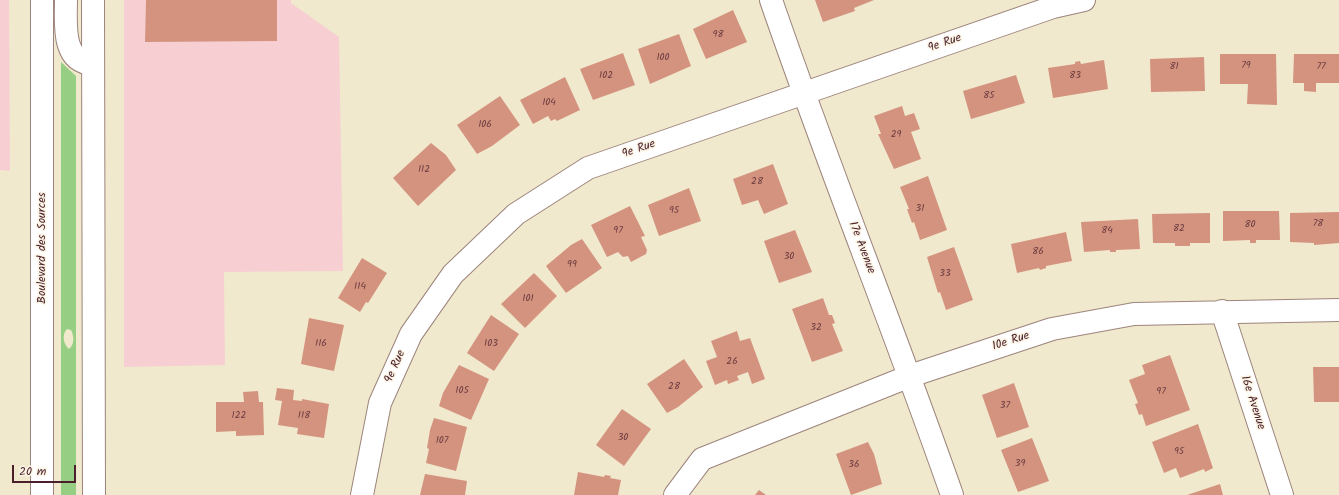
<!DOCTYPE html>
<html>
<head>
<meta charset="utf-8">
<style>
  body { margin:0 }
  #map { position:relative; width:1339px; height:495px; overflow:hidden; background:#f0e9cd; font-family:Kalam,sans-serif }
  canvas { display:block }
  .scale { position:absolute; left:12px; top:465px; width:64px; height:18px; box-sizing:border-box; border:2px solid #4a1f2b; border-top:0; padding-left:5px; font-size:12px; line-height:14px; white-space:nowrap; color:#4a1f2b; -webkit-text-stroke:3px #fcf5e5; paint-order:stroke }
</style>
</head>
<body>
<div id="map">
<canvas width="1339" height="495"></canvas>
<div class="scale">20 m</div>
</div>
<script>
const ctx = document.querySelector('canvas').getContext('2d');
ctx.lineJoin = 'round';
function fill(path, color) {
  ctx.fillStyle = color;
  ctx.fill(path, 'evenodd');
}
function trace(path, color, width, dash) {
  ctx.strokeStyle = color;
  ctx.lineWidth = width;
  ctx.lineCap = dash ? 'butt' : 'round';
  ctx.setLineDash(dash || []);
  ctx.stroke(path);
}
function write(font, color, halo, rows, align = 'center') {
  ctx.font = font + ' Kalam,sans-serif';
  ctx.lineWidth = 3;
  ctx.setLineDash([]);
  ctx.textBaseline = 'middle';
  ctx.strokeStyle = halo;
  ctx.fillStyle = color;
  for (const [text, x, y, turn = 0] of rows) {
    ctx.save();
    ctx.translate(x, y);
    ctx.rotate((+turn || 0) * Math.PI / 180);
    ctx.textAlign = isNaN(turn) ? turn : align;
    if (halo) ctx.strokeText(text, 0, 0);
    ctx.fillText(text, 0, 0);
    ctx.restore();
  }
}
const built = new Path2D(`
  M 0,0 L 9,0 L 10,171 L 0,170 Z
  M 124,0 L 291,0 L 291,3 L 339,37 L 343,271 L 224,272 L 225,365 L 124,367 Z`);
const green = new Path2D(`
  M 61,62 L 76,76 L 76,495 L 61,495 ZM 67,329 L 71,330 C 74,336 75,344 69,349 C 64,345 61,335 67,329 Z`);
const building = new Path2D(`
  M 146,0 L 277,0 L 277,41 L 145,42 Z
  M 815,0 L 874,0 L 854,8 L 855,11 L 823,22 Z
  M 733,10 L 747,42 L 706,59 L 693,29 Z
  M 679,34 L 691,66 L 650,84 L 638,49 Z
  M 623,53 L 635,85 L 593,100 L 580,69 Z
  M 1220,54 L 1276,54 L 1277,105 L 1247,104 L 1248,84 L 1220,84 Z
  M 1294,54 L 1339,54 L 1339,83 L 1316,83 L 1316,92 L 1304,91 L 1304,83 L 1293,83 Z
  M 1204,57 L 1205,91 L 1151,92 L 1150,59 Z
  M 1104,60 L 1108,89 L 1053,98 L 1048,68 L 1075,64 L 1075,62 L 1080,61 L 1081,64 Z
  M 1016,75 L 1025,103 L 971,119 L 963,91 Z
  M 565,77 L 580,110 L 557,121 L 555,119 L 551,121 L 548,116 L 533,124 L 520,100 Z
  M 500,96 L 520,125 L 492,146 L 477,154 L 457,125 Z
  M 902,106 L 905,116 L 914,113 L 920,129 L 911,132 L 921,159 L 894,169 L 878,134 L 881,134 L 874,116 Z
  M 431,143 L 446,155 L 456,170 L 418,206 L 393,178 Z
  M 773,164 L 788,204 L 764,214 L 758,200 L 742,205 L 733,179 Z
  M 928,176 L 947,230 L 920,240 L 914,222 L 912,223 L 907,209 L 909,209 L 900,187 Z
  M 689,188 L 701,221 L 659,236 L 648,205 Z
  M 630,206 L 645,236 L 641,237 L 647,250 L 646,254 L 631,262 L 628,256 L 623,257 L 618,252 L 607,257 L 591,225 Z
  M 1223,211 L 1279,211 L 1280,240 L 1256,240 L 1256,243 L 1250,243 L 1250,240 L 1223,241 Z
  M 1339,212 L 1339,243 L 1314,245 L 1314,243 L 1290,242 L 1290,213 Z
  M 1210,213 L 1210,243 L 1190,243 L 1190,246 L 1175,246 L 1175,243 L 1153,243 L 1152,214 Z
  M 1138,219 L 1140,249 L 1116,250 L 1116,252 L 1110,252 L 1110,250 L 1084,252 L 1081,222 Z
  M 795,230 L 812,272 L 779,283 L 764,241 Z
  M 1066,232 L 1072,261 L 1046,266 L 1046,268 L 1040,270 L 1039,268 L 1017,273 L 1011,244 Z
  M 582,239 L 602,268 L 566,293 L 546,266 L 571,245 Z
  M 954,247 L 973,300 L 946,310 L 940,292 L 938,293 L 927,257 Z
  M 362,258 L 387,273 L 368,303 L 366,302 L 360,312 L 338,298 Z
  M 534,273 L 557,296 L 525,328 L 501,304 Z
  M 823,298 L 829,315 L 832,315 L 835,323 L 832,324 L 843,351 L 812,362 L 792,309 Z
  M 491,315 L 519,334 L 494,371 L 467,353 Z
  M 309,318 L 344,325 L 334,371 L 301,364 Z
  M 737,331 L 740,341 L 750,338 L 765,379 L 752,384 L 748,372 L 737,376 L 739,380 L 728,384 L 727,380 L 715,385 L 706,361 L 717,357 L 711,341 Z
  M 1170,355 L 1190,410 L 1146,426 L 1142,414 L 1139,415 L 1135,404 L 1138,403 L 1129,380 L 1145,374 L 1142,365 Z
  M 684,359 L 703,387 L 678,407 L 667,413 L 647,384 Z
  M 459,365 L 489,379 L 471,420 L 439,406 L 443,393 Z
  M 1313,367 L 1339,367 L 1339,402 L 1314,402 Z
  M 1014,383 L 1029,427 L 997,438 L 982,395 Z
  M 277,388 L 294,390 L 293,400 L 302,401 L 302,399 L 329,404 L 324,438 L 297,434 L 298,428 L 278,425 L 282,401 L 275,400 Z
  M 258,391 L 259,402 L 263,402 L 264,435 L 236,436 L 236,431 L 216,432 L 216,402 L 244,402 L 243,392 Z
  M 622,409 L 651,429 L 624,466 L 596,445 Z
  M 434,418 L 467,427 L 456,471 L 426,463 L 429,449 L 427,448 L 430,430 Z
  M 1198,424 L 1213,468 L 1205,472 L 1204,469 L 1180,478 L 1176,468 L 1164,473 L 1152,442 Z
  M 1032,438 L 1049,481 L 1018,492 L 1001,450 Z
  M 868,442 L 874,454 L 882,484 L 851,495 L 836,454 Z
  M 578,472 L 604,477 L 605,475 L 611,476 L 610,478 L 621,480 L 618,495 L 574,495 Z
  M 425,474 L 467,481 L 465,495 L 420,495 Z
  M 1220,484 L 1223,495 L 1187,495 Z
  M 759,490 L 766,495 L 755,495 Z`);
const minor = new Path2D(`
  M 771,0 C 828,166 894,329 952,495
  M 1222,311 L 1282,495
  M 362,495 L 380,403 L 411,334 L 453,274 L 516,214 L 588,168 L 1053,7 L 1084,0
  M 675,495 L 702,459 L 910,376 L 1052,329 L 1134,314 L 1339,310`);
const major = new Path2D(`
  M 42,0 L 42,495
  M 66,0 C 66,23 61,62 93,64
  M 93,0 L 94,495`);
const numberNames = [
  ["98",718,35],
  ["100",663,58],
  ["79",1246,66],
  ["81",1174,67],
  ["77",1321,67],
  ["102",606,76],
  ["83",1075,76],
  ["85",989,96],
  ["104",549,103],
  ["106",485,125],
  ["29",896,135],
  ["112",424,170],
  ["28",757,182],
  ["31",920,209],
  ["95",674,211],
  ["78",1318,224],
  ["80",1250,225],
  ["82",1179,229],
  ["97",618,231],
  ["84",1107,231],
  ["86",1038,252],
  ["30",789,257],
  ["99",572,265],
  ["33",945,274],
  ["114",360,287],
  ["101",528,299],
  ["32",816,328],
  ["116",321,344],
  ["103",491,344],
  ["26",732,362],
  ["28",674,387],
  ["105",462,391],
  ["97",1161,392],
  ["37",1005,406],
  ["122",239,416],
  ["118",304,416],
  ["30",623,438],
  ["107",442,441],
  ["95",1179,452],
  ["39",1020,464],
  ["36",854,465]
];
const streetNames = [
  ["9e Rue",945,44,-19],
  ["9e Rue",639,150,-19],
  ["Boulevard des Sources",43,248,-90],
  ["17e Avenue",861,248,69],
  ["10e Rue",1011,342,-18],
  ["9e Rue",396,367,-66],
  ["16e Avenue",1252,403,72]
];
fill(built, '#f7cfd2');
fill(green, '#96cf83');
fill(building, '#d4937f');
trace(minor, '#9d847c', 24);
trace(major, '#9d847c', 24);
trace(minor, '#fff', 22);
trace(major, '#fff', 22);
write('10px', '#6c3c40', null, numberNames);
write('12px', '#4a1f2b', '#fcf5e5', streetNames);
</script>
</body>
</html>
